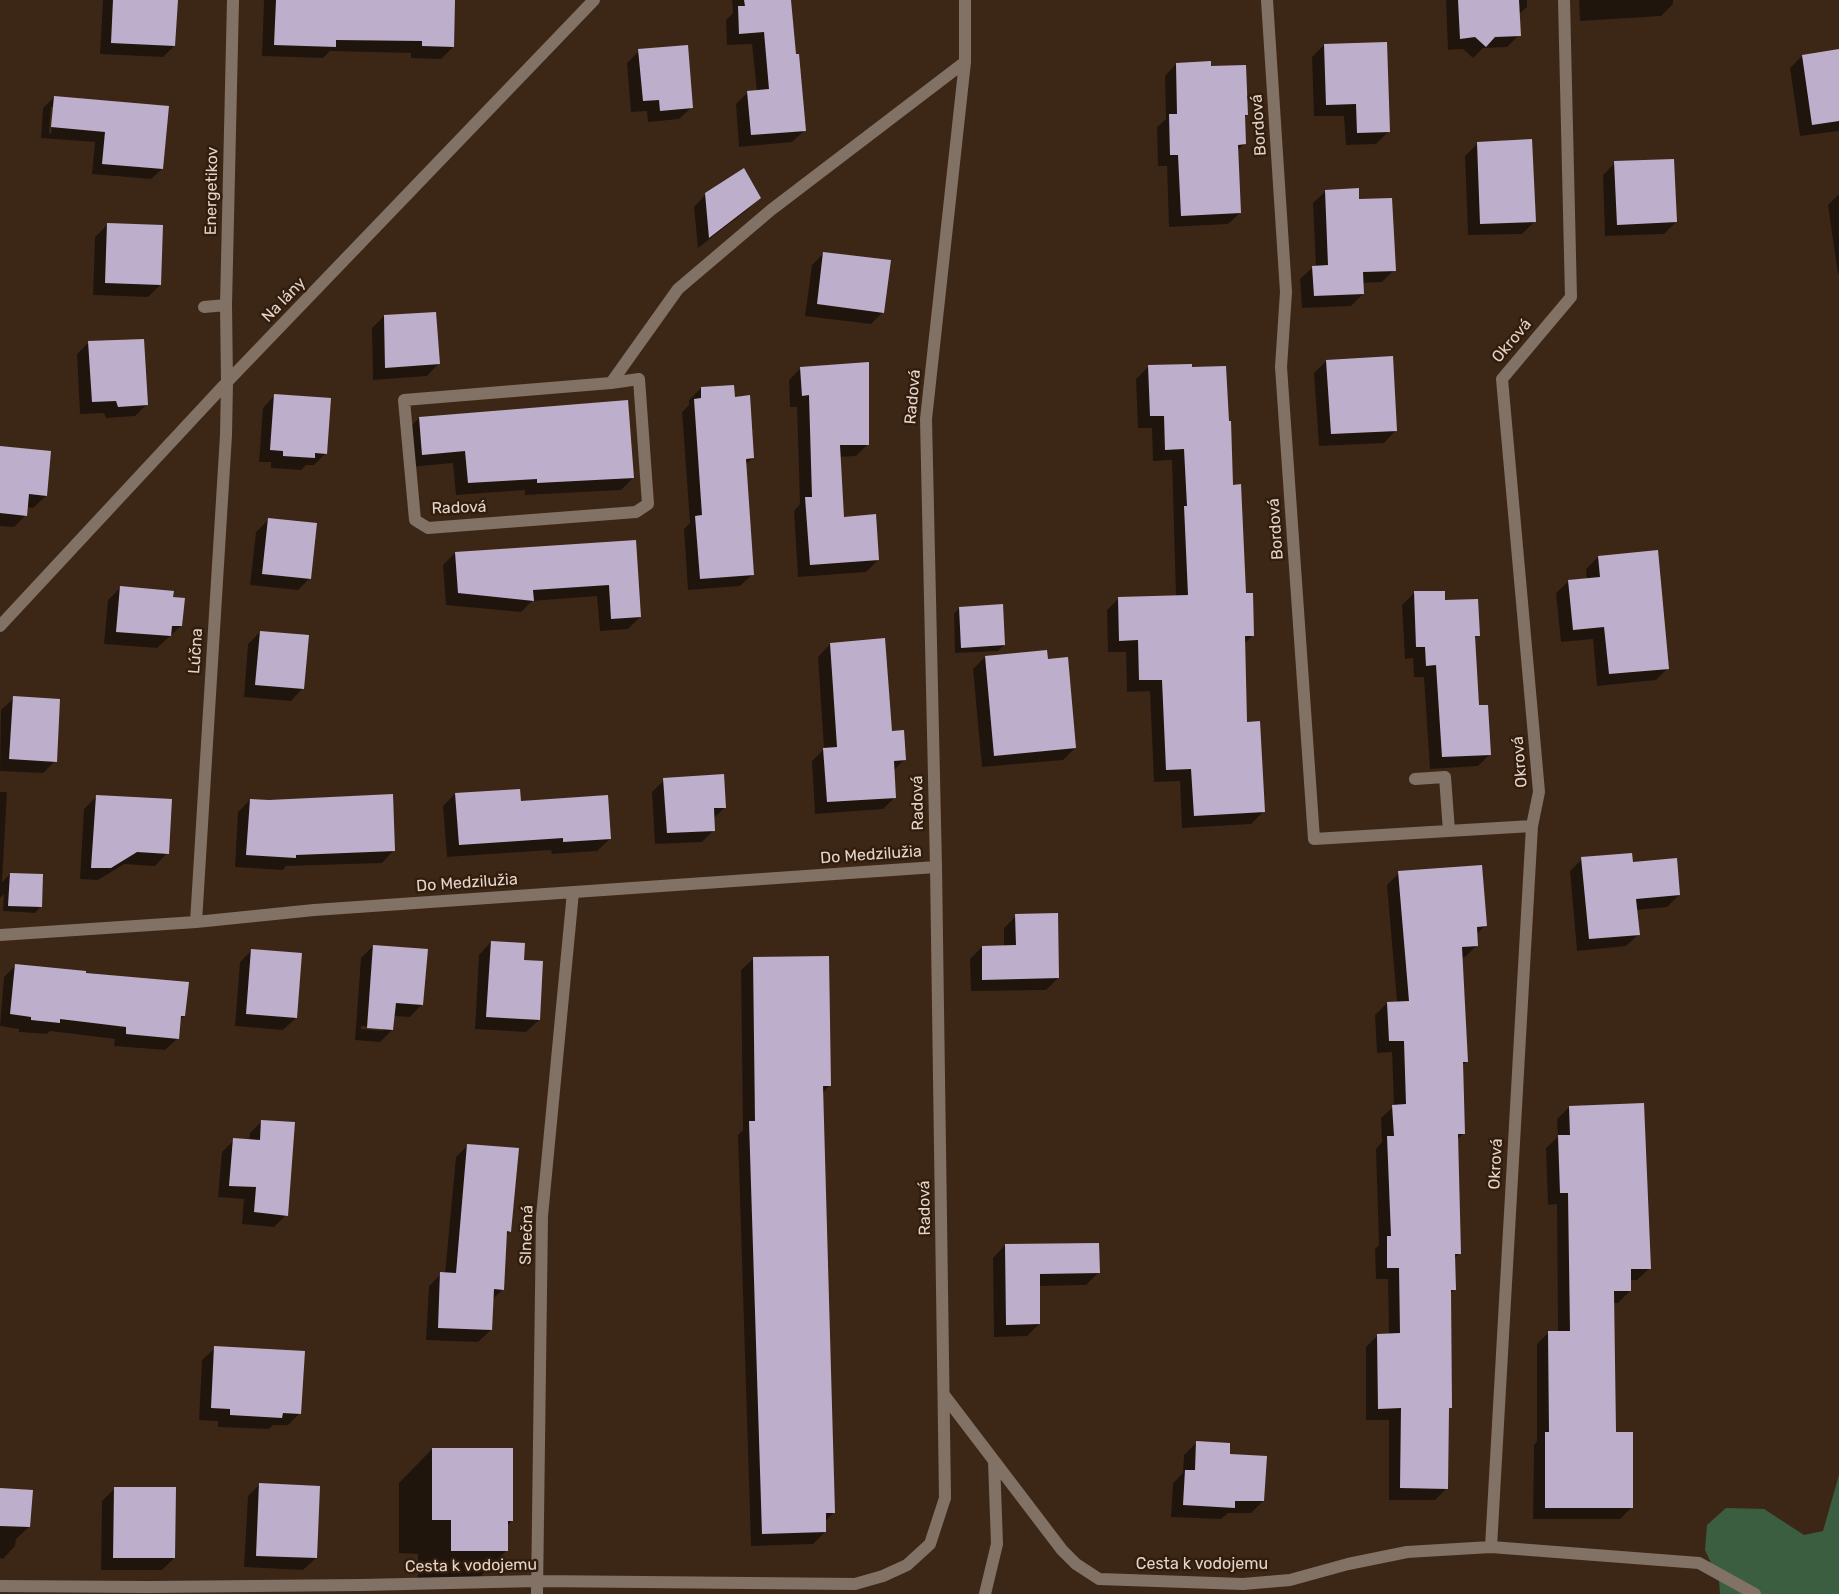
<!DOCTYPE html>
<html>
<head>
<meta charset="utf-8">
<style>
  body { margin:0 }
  canvas { display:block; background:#3c2717 }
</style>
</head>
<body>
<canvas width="1839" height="1594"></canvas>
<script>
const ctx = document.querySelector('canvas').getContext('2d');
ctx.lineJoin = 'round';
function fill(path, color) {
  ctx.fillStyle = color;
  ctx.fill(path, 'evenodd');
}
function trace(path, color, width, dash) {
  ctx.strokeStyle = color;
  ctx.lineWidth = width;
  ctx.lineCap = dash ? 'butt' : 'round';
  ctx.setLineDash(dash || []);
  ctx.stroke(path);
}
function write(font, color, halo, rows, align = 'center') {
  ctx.font = font + ' Rubik,sans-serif';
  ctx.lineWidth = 5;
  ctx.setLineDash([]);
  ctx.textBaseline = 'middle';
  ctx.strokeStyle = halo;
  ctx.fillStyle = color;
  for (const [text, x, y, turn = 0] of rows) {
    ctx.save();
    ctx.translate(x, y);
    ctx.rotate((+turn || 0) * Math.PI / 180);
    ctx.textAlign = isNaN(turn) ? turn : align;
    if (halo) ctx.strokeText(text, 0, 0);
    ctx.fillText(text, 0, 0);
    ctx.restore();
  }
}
const forest = new Path2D(`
  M 1839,1475 L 1839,1594 L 1720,1594 L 1719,1580 L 1705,1550 L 1707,1525 L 1726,1508 L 1764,1509 L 1804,1535 L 1823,1531 Z`);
const shadow = new Path2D(`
  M 103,0 L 176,0 L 174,46 L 163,57 L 100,54 Z
  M 264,0 L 454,0 L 453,47 L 441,59 L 411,58 L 411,53 L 330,51 L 323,58 L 262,56 Z
  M 732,0 L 790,0 L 795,56 L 805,130 L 792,142 L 739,147 L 736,104 L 748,92 L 757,92 L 752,44 L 727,45 L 726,20 L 733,13 Z
  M 1446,0 L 1527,0 L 1527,7 L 1518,15 L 1519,35 L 1507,47 L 1483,48 L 1473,58 L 1463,49 L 1448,50 Z
  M 1579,0 L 1673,0 L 1673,4 L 1661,16 L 1580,21 Z
  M 1324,45 L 1389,131 L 1376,144 L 1346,145 L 1344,116 L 1314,116 L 1312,57 Z
  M 639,51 L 692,107 L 679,119 L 648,122 L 647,111 L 631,112 L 627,63 Z
  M 1839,51 L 1839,131 L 1800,136 L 1790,68 L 1802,56 Z
  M 1176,64 L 1210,68 L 1247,115 L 1243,118 L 1244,144 L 1237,151 L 1240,213 L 1228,224 L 1169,227 L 1167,166 L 1158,166 L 1157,127 L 1166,119 L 1165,76 Z
  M 54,97 L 162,169 L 151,179 L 92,174 L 95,142 L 41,138 L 43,108 ZM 51,107 L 54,107 L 51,134 L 49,133 Z
  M 1477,144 L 1534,222 L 1522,234 L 1468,235 L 1465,156 Z
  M 1615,163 L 1676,222 L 1664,234 L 1605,236 L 1603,175 Z
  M 1326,191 L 1358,201 L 1394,270 L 1382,282 L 1362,283 L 1363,294 L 1351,306 L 1302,308 L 1300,279 L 1313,267 L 1316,267 L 1313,203 Z
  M 706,194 L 759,198 L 747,210 L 698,248 L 694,207 Z
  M 1839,194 L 1839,274 L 1838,274 L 1828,205 Z
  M 107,225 L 160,285 L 148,297 L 93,295 L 95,237 Z
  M 824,253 L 883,312 L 871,324 L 805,316 L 812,265 Z
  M 384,316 L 439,363 L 427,376 L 373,380 L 372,328 Z
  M 89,342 L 147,404 L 135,416 L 106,418 L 104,413 L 80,414 L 77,354 Z
  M 1326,361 L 1396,430 L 1384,443 L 1319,446 L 1314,373 Z
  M 1149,366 L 1232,486 L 1244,595 L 1253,635 L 1244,644 L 1246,723 L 1263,812 L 1251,824 L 1182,828 L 1180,781 L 1154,782 L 1150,691 L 1127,692 L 1126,652 L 1108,652 L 1107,610 L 1119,598 L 1176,597 L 1172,460 L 1153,461 L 1152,428 L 1138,428 L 1136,379 Z
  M 801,368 L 868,444 L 856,456 L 839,457 L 843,518 L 878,560 L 866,572 L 798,577 L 794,511 L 800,504 L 797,407 L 790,407 L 789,380 Z
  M 701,388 L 753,458 L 745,465 L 753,574 L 740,586 L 688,590 L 684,529 L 690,523 L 682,412 L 689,405 L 689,400 Z
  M 275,395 L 326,453 L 314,465 L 306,465 L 301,470 L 271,468 L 271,462 L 259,462 L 263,408 Z
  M 419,418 L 633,478 L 621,490 L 525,495 L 525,490 L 456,495 L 453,463 L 410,467 L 407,430 Z
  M 0,447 L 50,452 L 46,496 L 33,508 L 27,507 L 26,515 L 14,527 L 0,526 Z
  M 268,520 L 310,578 L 298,590 L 250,585 L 256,532 Z
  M 635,542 L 640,617 L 628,629 L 600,631 L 597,596 L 532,601 L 521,612 L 446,605 L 443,565 L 455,553 Z
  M 1598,557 L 1668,668 L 1656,680 L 1597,686 L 1593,639 L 1561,642 L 1556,593 L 1569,581 L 1587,579 L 1586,569 Z
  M 120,588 L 171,598 L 181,626 L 157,648 L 104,644 L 108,600 Z
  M 1414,593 L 1444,602 L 1478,635 L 1474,639 L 1478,706 L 1490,754 L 1478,766 L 1430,769 L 1424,677 L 1414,677 L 1413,658 L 1405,659 L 1402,605 Z
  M 959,608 L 1004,645 L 998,651 L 955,653 L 954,614 Z
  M 260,632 L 303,688 L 291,701 L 244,697 L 248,644 Z
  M 830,644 L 891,732 L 904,760 L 893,771 L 895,797 L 883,809 L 815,814 L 812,761 L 824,749 L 818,657 Z
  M 985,657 L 1047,660 L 1075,748 L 1063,760 L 982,767 L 973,669 Z
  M 14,698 L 55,761 L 43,773 L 0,771 L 1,710 Z
  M 664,780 L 725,807 L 713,819 L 714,830 L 702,842 L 655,844 L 652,792 Z
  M 0,792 L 7,792 L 2,882 L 10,874 L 40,907 L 35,913 L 3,911 L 4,894 L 0,898 Z
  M 455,794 L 520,802 L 610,839 L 597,851 L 552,854 L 551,850 L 447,857 L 443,806 Z
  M 96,797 L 167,853 L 155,866 L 124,864 L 98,880 L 80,879 L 84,809 Z
  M 250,800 L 394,850 L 382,863 L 286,866 L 283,870 L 235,867 L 238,812 Z
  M 1582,859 L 1632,863 L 1679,895 L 1667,907 L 1636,910 L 1639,934 L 1626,946 L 1577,951 L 1570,871 Z
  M 1399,873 L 1485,926 L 1476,935 L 1477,945 L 1465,957 L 1462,958 L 1467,1061 L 1462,1066 L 1464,1133 L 1457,1140 L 1459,1254 L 1454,1259 L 1454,1290 L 1450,1294 L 1451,1407 L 1447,1410 L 1447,1488 L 1435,1500 L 1389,1500 L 1389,1420 L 1366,1420 L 1366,1347 L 1378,1335 L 1389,1335 L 1388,1279 L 1376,1279 L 1375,1249 L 1379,1245 L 1376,1149 L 1382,1142 L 1381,1118 L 1394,1106 L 1392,1052 L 1377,1053 L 1375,1015 L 1387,1003 L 1397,1002 L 1387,885 Z
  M 1016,916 L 1058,978 L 1046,990 L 971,991 L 970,959 L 982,947 L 1004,947 L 1004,928 Z
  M 491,942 L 523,961 L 539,1020 L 526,1032 L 475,1029 L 479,955 Z
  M 373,946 L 422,1004 L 410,1017 L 393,1016 L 392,1030 L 380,1042 L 355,1040 L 361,958 ZM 361,1026 L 383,1028 L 383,1031 L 361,1029 Z
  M 252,950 L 296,1018 L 283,1030 L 235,1026 L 240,962 Z
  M 754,958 L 830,1085 L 822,1094 L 834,1512 L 825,1522 L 825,1532 L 813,1544 L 751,1546 L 738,1135 L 743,1130 L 741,970 Z
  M 16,965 L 85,974 L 184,1016 L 180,1020 L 178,1038 L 165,1050 L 114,1046 L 115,1039 L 50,1031 L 47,1034 L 19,1032 L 19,1029 L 0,1026 L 4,977 Z
  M 1569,1107 L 1650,1268 L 1637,1280 L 1630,1280 L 1630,1291 L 1618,1303 L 1612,1303 L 1615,1433 L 1632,1507 L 1620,1519 L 1533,1519 L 1534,1445 L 1537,1441 L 1537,1344 L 1549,1332 L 1558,1332 L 1557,1204 L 1548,1205 L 1546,1148 L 1558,1137 L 1557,1119 Z
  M 262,1121 L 286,1215 L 274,1227 L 242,1224 L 244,1199 L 218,1197 L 222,1152 L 234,1140 L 249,1141 L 250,1133 Z
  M 468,1145 L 510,1231 L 505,1236 L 503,1289 L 492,1300 L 491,1330 L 478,1342 L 426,1340 L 429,1286 L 441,1274 L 445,1274 L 456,1157 Z
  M 1005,1245 L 1098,1273 L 1086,1285 L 1039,1286 L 1039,1324 L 1027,1336 L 994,1337 L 993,1258 Z
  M 215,1348 L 300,1413 L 288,1425 L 273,1425 L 269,1429 L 218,1427 L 218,1421 L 199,1420 L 202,1360 Z
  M 1196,1443 L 1228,1455 L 1263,1501 L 1251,1513 L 1228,1513 L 1221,1519 L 1171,1517 L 1173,1483 L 1183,1473 L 1184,1455 Z
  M 432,1449 L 512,1521 L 507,1526 L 507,1550 L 473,1584 L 418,1584 L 418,1554 L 399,1553 L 399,1483 Z
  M 260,1484 L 316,1558 L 303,1570 L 244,1567 L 248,1496 Z
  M 0,1489 L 29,1527 L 16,1539 L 15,1546 L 3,1559 L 0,1558 Z
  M 114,1489 L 174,1558 L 162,1570 L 101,1570 L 102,1501 Z`);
const building = new Path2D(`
  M 113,0 L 178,0 L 175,46 L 111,43 Z
  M 276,0 L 455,0 L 454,47 L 422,46 L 422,41 L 336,40 L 336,47 L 274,45 Z
  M 744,0 L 791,0 L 796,54 L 799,54 L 806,131 L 751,135 L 747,91 L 769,89 L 764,32 L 739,34 L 738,6 L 745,6 Z
  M 1458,0 L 1519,0 L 1521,36 L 1495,37 L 1486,47 L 1475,37 L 1460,39 Z
  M 1387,42 L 1390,132 L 1357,133 L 1356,104 L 1326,105 L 1324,44 Z
  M 688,45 L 693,108 L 660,111 L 659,100 L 643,101 L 638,49 Z
  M 1839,49 L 1839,121 L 1812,125 L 1802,55 Z
  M 1211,61 L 1211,66 L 1246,65 L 1248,115 L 1245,115 L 1246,144 L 1238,145 L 1241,213 L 1181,216 L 1178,155 L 1170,155 L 1169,114 L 1177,114 L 1176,63 Z
  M 54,96 L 169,106 L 163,169 L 102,164 L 105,132 L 51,127 Z
  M 1532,139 L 1536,222 L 1480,224 L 1477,142 Z
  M 1674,159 L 1677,222 L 1617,225 L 1614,161 Z
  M 744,168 L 761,198 L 709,238 L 705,193 Z
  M 1359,188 L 1359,199 L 1392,198 L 1396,271 L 1363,272 L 1364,294 L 1314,296 L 1312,266 L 1328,265 L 1325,190 Z
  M 107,223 L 163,225 L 161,285 L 105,283 Z
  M 823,252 L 891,260 L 884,313 L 817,304 Z
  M 436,312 L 440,364 L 385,368 L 384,315 Z
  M 144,339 L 148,405 L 118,407 L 116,401 L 92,402 L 88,341 Z
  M 1393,356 L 1397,431 L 1331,434 L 1326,360 Z
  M 869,362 L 869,445 L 840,445 L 844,517 L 876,514 L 879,560 L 810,565 L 805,497 L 812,497 L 809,395 L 802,396 L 800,367 Z
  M 1192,364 L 1192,367 L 1226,366 L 1229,421 L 1231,421 L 1233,485 L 1241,484 L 1246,593 L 1253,593 L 1254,636 L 1245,636 L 1247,722 L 1260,721 L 1265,812 L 1194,816 L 1191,769 L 1166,770 L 1162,680 L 1139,680 L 1138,640 L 1119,641 L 1118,597 L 1188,595 L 1184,506 L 1187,506 L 1184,449 L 1165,450 L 1164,416 L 1150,416 L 1148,365 Z
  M 734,385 L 735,397 L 750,395 L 754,458 L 746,459 L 754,575 L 700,579 L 695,516 L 702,515 L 694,399 L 701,398 L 701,387 Z
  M 274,394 L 331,398 L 327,454 L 315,453 L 315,458 L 283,456 L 283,451 L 270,450 Z
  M 628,400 L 634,478 L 537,483 L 537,479 L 468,483 L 465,451 L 422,455 L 419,417 Z
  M 0,446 L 51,451 L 47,496 L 29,494 L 27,516 L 0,513 Z
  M 268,518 L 317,523 L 311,579 L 262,574 Z
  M 636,540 L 641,617 L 611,619 L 609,585 L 533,590 L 534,601 L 458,593 L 455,552 Z
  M 1658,550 L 1669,669 L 1609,674 L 1604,627 L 1573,630 L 1568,580 L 1600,577 L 1598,556 Z
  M 120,586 L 174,591 L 173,597 L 185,598 L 182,626 L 172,626 L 171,636 L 116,632 Z
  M 1414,591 L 1445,591 L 1445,600 L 1478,599 L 1480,636 L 1475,636 L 1479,705 L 1488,705 L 1491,755 L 1442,757 L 1436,665 L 1426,666 L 1425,647 L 1416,647 Z
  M 1003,604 L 1005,645 L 961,648 L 959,607 Z
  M 260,631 L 309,635 L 304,689 L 255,685 Z
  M 885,638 L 892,731 L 904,730 L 906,760 L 894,761 L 896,798 L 827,802 L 823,748 L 837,747 L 830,643 Z
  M 1047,650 L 1048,659 L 1068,657 L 1076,748 L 994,756 L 985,656 Z
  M 13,696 L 60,699 L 57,762 L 9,759 Z
  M 724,774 L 726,808 L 714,808 L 715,831 L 667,833 L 663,778 Z
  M 520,789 L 521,801 L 608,795 L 611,839 L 563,842 L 563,838 L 459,845 L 455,793 Z
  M 393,794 L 395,851 L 296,855 L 296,858 L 246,855 L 250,799 L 269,800 Z
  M 96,795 L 172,799 L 169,854 L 137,852 L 111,868 L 91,868 Z
  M 1632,853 L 1633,862 L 1677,858 L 1680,895 L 1636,899 L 1640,935 L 1589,939 L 1581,857 Z
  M 1482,865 L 1487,926 L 1477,927 L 1478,946 L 1462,947 L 1468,1062 L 1463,1062 L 1465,1134 L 1458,1134 L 1461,1254 L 1455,1254 L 1456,1290 L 1451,1290 L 1452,1408 L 1449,1408 L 1448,1489 L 1400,1488 L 1401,1408 L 1378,1409 L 1377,1334 L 1400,1333 L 1399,1268 L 1387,1268 L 1387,1236 L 1391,1236 L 1387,1136 L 1394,1136 L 1392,1105 L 1406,1104 L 1404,1041 L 1389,1041 L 1387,1002 L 1409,1001 L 1398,871 Z
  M 10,873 L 43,874 L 42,907 L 8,906 Z
  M 1058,913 L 1059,978 L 982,980 L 982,946 L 1016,945 L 1015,914 Z
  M 491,941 L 525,943 L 524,960 L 543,961 L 540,1020 L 486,1017 Z
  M 373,945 L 428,949 L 423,1005 L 396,1003 L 393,1030 L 367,1028 Z
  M 251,949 L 302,953 L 297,1018 L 246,1014 Z
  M 829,956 L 831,1086 L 823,1086 L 835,1513 L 826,1513 L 826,1532 L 762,1534 L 749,1121 L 755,1121 L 753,957 Z
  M 15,964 L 86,971 L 86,973 L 189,982 L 185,1016 L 181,1016 L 179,1039 L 126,1034 L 126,1027 L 60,1019 L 60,1023 L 31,1020 L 31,1017 L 10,1014 Z
  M 1644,1103 L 1651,1269 L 1631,1269 L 1631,1291 L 1614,1291 L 1616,1432 L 1633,1432 L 1633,1508 L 1545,1508 L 1545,1432 L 1549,1432 L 1548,1331 L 1570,1331 L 1568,1193 L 1560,1193 L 1558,1135 L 1570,1135 L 1569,1106 Z
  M 261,1120 L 295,1122 L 288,1216 L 254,1212 L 256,1187 L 229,1186 L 233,1138 L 260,1140 Z
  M 467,1144 L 519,1148 L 511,1232 L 507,1231 L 504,1290 L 494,1289 L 492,1330 L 438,1328 L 440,1272 L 456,1273 Z
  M 1099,1243 L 1100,1273 L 1040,1274 L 1040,1324 L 1006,1325 L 1005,1244 Z
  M 214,1346 L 305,1351 L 301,1414 L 283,1413 L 282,1418 L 230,1415 L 230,1409 L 211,1408 Z
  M 1196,1441 L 1230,1443 L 1230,1454 L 1267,1456 L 1264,1501 L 1235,1501 L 1235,1508 L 1183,1505 L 1185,1470 L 1195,1470 Z
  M 432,1448 L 513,1448 L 513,1521 L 508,1521 L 508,1551 L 451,1551 L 451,1520 L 432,1520 Z
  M 259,1483 L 320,1486 L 317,1558 L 256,1556 Z
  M 114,1487 L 176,1487 L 175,1558 L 113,1558 Z
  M 0,1488 L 33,1490 L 30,1527 L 0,1526 Z`);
const minor = new Path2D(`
  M 1267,0 L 1286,292 L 1281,367 L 1314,839 L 1532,826
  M 204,307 L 226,305
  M 611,383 L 639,379 L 648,504 L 636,512 L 428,528 L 415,520 L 404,400 L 611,383 L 678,289 L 771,210 L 965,62
  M 0,626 L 227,382 L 594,0
  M 1415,779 L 1445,777 L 1449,831
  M 196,922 L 226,435 L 227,382 L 226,305 L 233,0
  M 0,935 L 196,922 L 314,910 L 936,867
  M 944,1395 L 1062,1550 L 1076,1564 L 1099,1579 L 1243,1584 L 1290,1580 L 1348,1564 L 1407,1552 L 1491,1547 L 1699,1563 L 1755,1594
  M 1491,1547 L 1532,826 L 1539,792 L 1502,379 L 1571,297 L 1564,0
  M 0,1586 L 148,1587 L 362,1585 L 537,1581 L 855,1584 L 883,1576 L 907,1565 L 930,1544 L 945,1498 L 936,867 L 926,419 L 965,62 L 965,0
  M 537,1594 L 542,1216 L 573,892
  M 985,1594 L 997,1544 L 994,1461`);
const streetNames = [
  ["Bordová",1259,125,-94],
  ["Energetikov",212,191,-89],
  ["Na lány",284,300,-46],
  ["Okrová",1512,341,-50],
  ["Radová",913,397,-85],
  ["Radová",459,508,-2],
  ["Bordová",1276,529,-94],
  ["Lúčna",196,651,-86],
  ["Okrová",1520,762,-95],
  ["Radová",918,803,-91],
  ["Do Medzilužia",871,855,-4],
  ["Do Medzilužia",467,883,-4],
  ["Okrová",1496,1164,-87],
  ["Radová",925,1208,-91],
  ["Slnečná",527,1235,-88],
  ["Cesta k vodojemu",1202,1564],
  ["Cesta k vodojemu",471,1566,-1]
];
fill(forest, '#3b5e41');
fill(shadow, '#0007');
fill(building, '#bdafcb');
trace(minor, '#827165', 12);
write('16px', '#e3d5cb', '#321d0d', streetNames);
</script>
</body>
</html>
